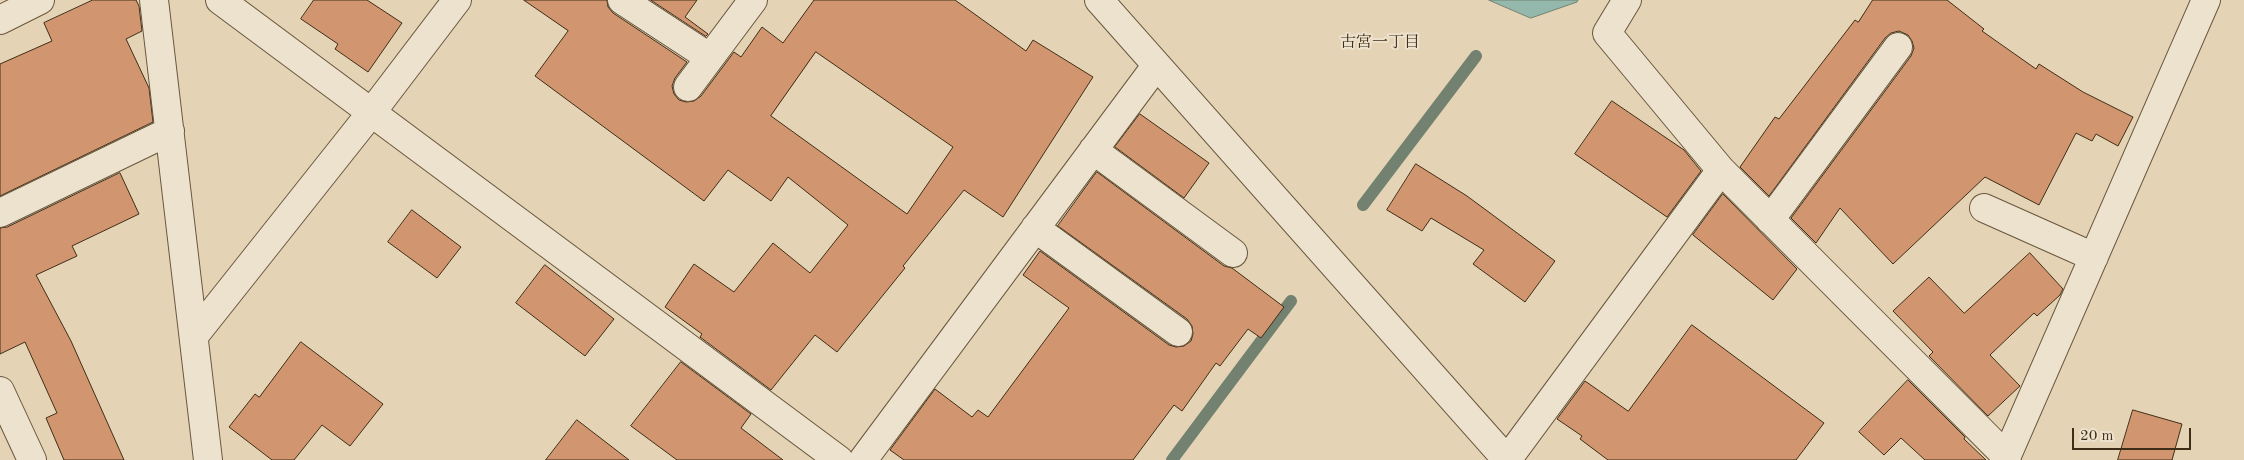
<!DOCTYPE html>
<html>
<head>
<meta charset="utf-8">
<style>
  body { margin:0 }
  #map { position:relative; width:2244px; height:460px; overflow:hidden; background:#e4d3b4; font-family:"Old Standard TT",serif }
  canvas { display:block }
  .scale { position:absolute; left:2072px; top:428px; width:119px; height:22px; box-sizing:border-box; border:2px solid #3f2e17; border-top:0; padding-left:6px; font-size:15px; line-height:18px; white-space:nowrap; color:#3f2e17; -webkit-text-stroke:4px #ede2ce; paint-order:stroke }
</style>
</head>
<body>
<div id="map">
<canvas width="2244" height="460"></canvas>
<div class="scale">20 m</div>
</div>
<script>
const ctx = document.querySelector('canvas').getContext('2d');
ctx.lineJoin = 'round';
function fill(path, color) {
  ctx.fillStyle = color;
  ctx.fill(path, 'evenodd');
}
function trace(path, color, width, dash) {
  ctx.strokeStyle = color;
  ctx.lineWidth = width;
  ctx.lineCap = dash ? 'butt' : 'round';
  ctx.setLineDash(dash || []);
  ctx.stroke(path);
}
function write(font, color, halo, rows, align = 'center') {
  ctx.font = font + ' "Old Standard TT","Noto Serif JP",serif';
  ctx.lineWidth = 4;
  ctx.setLineDash([]);
  ctx.textBaseline = 'middle';
  ctx.strokeStyle = halo;
  ctx.fillStyle = color;
  for (const [text, x, y, turn = 0] of rows) {
    ctx.save();
    ctx.translate(x, y);
    ctx.rotate((+turn || 0) * Math.PI / 180);
    ctx.textAlign = isNaN(turn) ? turn : align;
    if (halo) ctx.strokeText(text, 0, 0);
    ctx.fillText(text, 0, 0);
    ctx.restore();
  }
}
const water = new Path2D(`
  M 1489,0 L 1578,0 L 1577,2 L 1531,18 Z`);
const stream = new Path2D(`
  M 1363,205 L 1476,56
  M 1172,460 L 1291,301`);
const building = new Path2D(`
  M 93,0 L 136,0 L 139,6 L 142,31 L 126,39 L 149,88 L 153,122 L 0,196 L 0,64 L 52,41 L 44,23 Z
  M 314,0 L 367,0 L 402,23 L 368,72 L 335,49 L 338,44 L 301,19 Z
  M 524,0 L 607,0 L 608,7 L 613,13 L 687,62 L 675,78 L 672,86 L 674,94 L 679,100 L 686,102 L 694,101 L 701,96 L 734,52 L 741,57 L 762,27 L 783,43 L 814,0 L 955,0 L 1026,51 L 1033,40 L 1093,77 L 1003,217 L 964,190 L 903,266 L 905,268 L 837,352 L 815,335 L 771,390 L 700,337 L 702,334 L 665,307 L 694,264 L 734,292 L 773,243 L 810,273 L 848,225 L 788,177 L 771,201 L 728,170 L 704,201 L 535,76 L 568,31 ZM 816,52 L 953,147 L 907,214 L 771,116 Z
  M 651,0 L 697,0 L 685,17 L 708,34 L 706,36 Z
  M 1873,0 L 1947,0 L 1984,29 L 1982,31 L 2036,69 L 2039,64 L 2083,92 L 2133,117 L 2118,146 L 2096,134 L 2092,141 L 2076,133 L 2039,205 L 1985,177 L 1893,264 L 1840,208 L 1816,243 L 1791,218 L 1911,56 L 1914,48 L 1912,41 L 1908,35 L 1899,31 L 1891,33 L 1885,38 L 1769,196 L 1740,167 L 1775,117 L 1779,119 L 1855,20 L 1858,22 Z
  M 1612,101 L 1684,150 L 1701,171 L 1667,217 L 1575,154 Z
  M 1140,114 L 1209,163 L 1184,198 L 1115,147 Z
  M 1416,164 L 1467,196 L 1555,261 L 1525,302 L 1473,264 L 1484,250 L 1431,218 L 1422,231 L 1387,210 Z
  M 1097,172 L 1224,266 L 1232,268 L 1284,307 L 1261,338 L 1248,329 L 1220,366 L 1216,363 L 1182,411 L 1174,405 L 1133,460 L 904,460 L 890,450 L 935,389 L 972,417 L 978,410 L 988,417 L 1069,308 L 1023,275 L 1040,251 L 1169,345 L 1176,347 L 1184,346 L 1191,341 L 1193,334 L 1192,326 L 1187,319 L 1058,226 Z
  M 120,173 L 139,214 L 72,246 L 77,256 L 36,275 L 71,341 L 124,460 L 64,460 L 46,418 L 57,413 L 25,342 L 0,354 L 0,228 L 7,227 Z
  M 1723,194 L 1797,269 L 1773,300 L 1693,235 Z
  M 412,210 L 461,247 L 437,278 L 388,242 Z
  M 2030,253 L 2063,289 L 2060,295 L 2037,316 L 2034,313 L 1990,355 L 2020,386 L 1988,416 L 1929,356 L 1933,352 L 1893,311 L 1929,277 L 1964,313 Z
  M 545,265 L 614,319 L 585,356 L 516,303 Z
  M 1692,325 L 1824,423 L 1796,460 L 1608,460 L 1580,439 L 1582,436 L 1557,419 L 1585,381 L 1628,411 Z
  M 301,342 L 383,404 L 350,446 L 322,425 L 294,460 L 272,460 L 229,427 L 255,394 L 259,397 Z
  M 681,362 L 751,414 L 741,428 L 783,460 L 677,460 L 631,426 Z
  M 1908,380 L 1965,437 L 1964,439 L 1986,460 L 1925,460 L 1901,438 L 1884,455 L 1859,432 Z
  M 2133,410 L 2182,424 L 2172,460 L 2118,460 Z
  M 577,420 L 629,460 L 546,460 Z`);
const minor = new Path2D(`
  M 154,0 L 208,460
  M 220,0 L 839,460
  M 622,0 L 709,57
  M 1099,0 L 1507,460 L 1721,170
  M 1627,0 L 1607,33 L 1721,170 L 2007,457
  M 0,20 L 40,0
  M 688,87 L 753,0
  M 1093,150 L 1233,253
  M 1984,208 L 2094,257
  M 0,213 L 170,131
  M 1770,220 L 1898,47
  M 1035,228 L 1178,332
  M 194,336 L 371,113 L 457,0
  M 0,391 L 32,460
  M 863,460 L 1156,66
  M 2005,460 L 2206,0`);
const neighbourhoodNames = [
  ["古宮一丁目",1380,43]
];
fill(water, '#95b8ac');
trace(water, '#738170', 1);
trace(stream, '#738170', 12);
fill(building, '#d19670');
trace(building, '#3f2e17', 1);
trace(minor, '#68573e', 30);
trace(minor, '#ede2ce', 28);
write('16px', '#3f2e17', '#ede2ce', neighbourhoodNames);
</script>
</body>
</html>
